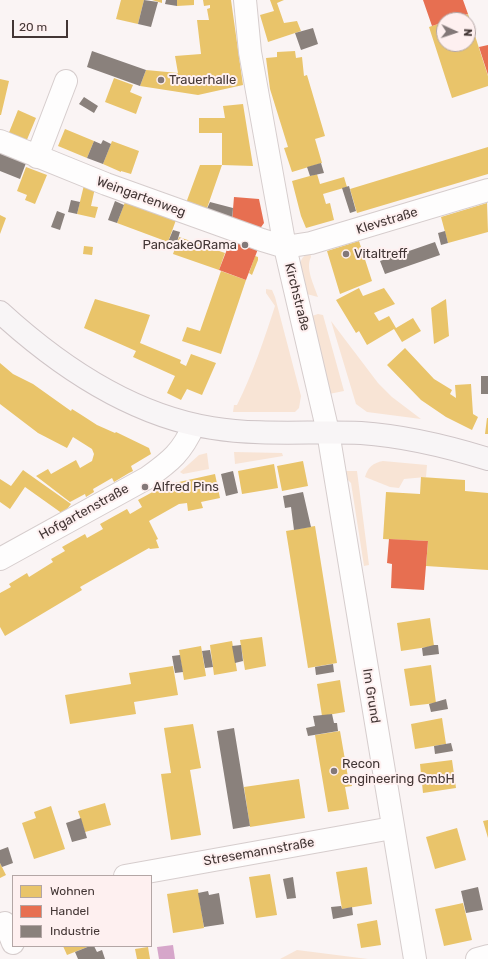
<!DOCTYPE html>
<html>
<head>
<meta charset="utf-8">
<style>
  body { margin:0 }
  #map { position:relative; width:488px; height:959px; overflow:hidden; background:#faf4f4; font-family:Rubik,sans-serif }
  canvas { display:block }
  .legend { position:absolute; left:12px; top:875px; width:140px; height:72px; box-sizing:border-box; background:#fef0f0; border:1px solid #b3a6a5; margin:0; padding:5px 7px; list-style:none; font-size:12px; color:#433635 }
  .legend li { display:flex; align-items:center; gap:8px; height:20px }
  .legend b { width:20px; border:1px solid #b3a6a5 }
  .north { position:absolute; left:436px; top:12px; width:40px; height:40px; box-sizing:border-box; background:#fef0f0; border:1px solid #b3a6a5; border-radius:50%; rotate:93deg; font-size:11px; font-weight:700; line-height:16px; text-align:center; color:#433635 }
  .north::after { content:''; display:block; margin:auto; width:14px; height:18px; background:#837878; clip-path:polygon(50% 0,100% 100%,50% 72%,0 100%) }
  .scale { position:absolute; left:12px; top:20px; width:56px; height:18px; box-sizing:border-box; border:2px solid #433635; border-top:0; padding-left:5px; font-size:12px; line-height:14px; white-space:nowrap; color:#433635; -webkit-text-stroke:3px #fef0f0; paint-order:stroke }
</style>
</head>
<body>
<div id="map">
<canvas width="488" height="959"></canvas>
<ul class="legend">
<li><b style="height:11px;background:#e9c46a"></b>Wohnen</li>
<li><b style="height:11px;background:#e76f51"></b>Handel</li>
<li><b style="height:11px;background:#8a817c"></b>Industrie</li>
</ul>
<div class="north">N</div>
<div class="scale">20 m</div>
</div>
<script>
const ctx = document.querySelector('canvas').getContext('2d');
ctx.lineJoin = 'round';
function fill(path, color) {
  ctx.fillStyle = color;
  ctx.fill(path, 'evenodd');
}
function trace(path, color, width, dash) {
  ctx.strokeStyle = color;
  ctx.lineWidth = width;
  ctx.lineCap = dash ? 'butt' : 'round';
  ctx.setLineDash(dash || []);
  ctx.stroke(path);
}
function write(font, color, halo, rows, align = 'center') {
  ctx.font = font + ' Rubik,sans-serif';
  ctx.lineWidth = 4;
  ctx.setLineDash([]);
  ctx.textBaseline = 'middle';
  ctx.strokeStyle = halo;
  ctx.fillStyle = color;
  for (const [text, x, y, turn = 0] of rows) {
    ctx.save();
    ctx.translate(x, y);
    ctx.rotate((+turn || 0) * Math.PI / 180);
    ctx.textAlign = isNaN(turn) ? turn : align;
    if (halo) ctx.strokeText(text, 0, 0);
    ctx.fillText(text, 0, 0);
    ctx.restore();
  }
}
const green = new Path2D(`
  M 310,252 L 311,257 C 305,268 314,285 318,297 L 303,293 C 301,279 293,260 310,252 Z
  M 266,289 L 272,290 L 275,297 L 301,396 L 299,408 L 295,412 L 233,412 L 234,405 L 237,405 C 253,373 264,340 275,306 L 266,293 Z
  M 318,314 L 323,315 L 344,391 L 329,394 L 312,316 Z
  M 331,321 L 378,383 L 392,397 L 421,419 L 367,412 L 356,404 Z
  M 234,452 L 282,453 L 283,456 L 235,464 Z
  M 207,453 L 209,469 L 183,474 L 180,472 L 199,455 Z
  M 383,461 L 427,465 L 426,477 L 404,479 L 399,488 L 390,487 L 365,477 C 368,467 373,463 383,461 Z
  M 343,471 L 357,471 L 369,565 L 364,566 L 351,483 L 344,476 Z
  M 297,950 L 368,959 L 280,959 Z`);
const water = new Path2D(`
  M 173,945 L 175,959 L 159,959 L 157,947 Z`);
const homes = new Path2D(`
  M 121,0 L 144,0 L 138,24 L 116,19 Z
  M 152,0 L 162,0 L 162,3 Z
  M 177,0 L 194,0 L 194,5 L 177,6 Z
  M 203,0 L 231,0 L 243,85 L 198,95 L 140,86 L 146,70 L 178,73 L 175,56 L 201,54 L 197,20 L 209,20 L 207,9 L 210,8 L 210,5 L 204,6 Z
  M 270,0 L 284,0 L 277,3 L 284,23 L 297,21 L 301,31 L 268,42 L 260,15 L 274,11 Z
  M 468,14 L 488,76 L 488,86 L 452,98 L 429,27 L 444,22 L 444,44 L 468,44 L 468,20 L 450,20 Z
  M 295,51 L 296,58 L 302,57 L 304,76 L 307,75 L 325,136 L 315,139 L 322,163 L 292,172 L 284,148 L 288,147 L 270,89 L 266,58 L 277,57 L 277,52 Z
  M 114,78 L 133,85 L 130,92 L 142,97 L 136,114 L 105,102 Z
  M 0,79 L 9,81 L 1,115 L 0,115 Z
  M 243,104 L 253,166 L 222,165 L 222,133 L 199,133 L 199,118 L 225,118 L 223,106 Z
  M 18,110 L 36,118 L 26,142 L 8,135 Z
  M 65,129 L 94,141 L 87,158 L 58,146 Z
  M 112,141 L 139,151 L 131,174 L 121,171 L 121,172 L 103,164 Z
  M 488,147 L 488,174 L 357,213 L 350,189 Z
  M 200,165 L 222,165 L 206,211 L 186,203 Z
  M 26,167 L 47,175 L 35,204 L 25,200 L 27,195 L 17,191 Z
  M 317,174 L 320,184 L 344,177 L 347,187 L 323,194 L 326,204 L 330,203 L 334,220 L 306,228 L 301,216 L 292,181 Z
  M 84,185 L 95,188 L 91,206 L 98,207 L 95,218 L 77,214 Z
  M 125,202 L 176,220 L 168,242 L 117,223 Z
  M 487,203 L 488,232 L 448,243 L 441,217 Z
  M 0,215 L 6,218 L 0,234 Z
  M 179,237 L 225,253 L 219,270 L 173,254 Z
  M 359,241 L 372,281 L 340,294 L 327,251 Z
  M 84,246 L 93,247 L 92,255 L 83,254 Z
  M 255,256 L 258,257 L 258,260 L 252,275 L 249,273 Z
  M 221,271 L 246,280 L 221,354 L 182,341 L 187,327 L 200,331 Z
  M 359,288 L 363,296 L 384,288 L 395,304 L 374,313 L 379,321 L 389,316 L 396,328 L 413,318 L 421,331 L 402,342 L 394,329 L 367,345 L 359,331 L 356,333 L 336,300 Z
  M 95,299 L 150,315 L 140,343 L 181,360 L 180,363 L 186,366 L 191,354 L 216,363 L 202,395 L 187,389 L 181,400 L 167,393 L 175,376 L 133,357 L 136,351 L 84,328 Z
  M 446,299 L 449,336 L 434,344 L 431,308 Z
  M 405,348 L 434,379 L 452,390 L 450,394 L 456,398 L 455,385 L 471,384 L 473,414 L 478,417 L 472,430 L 446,417 L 421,400 L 387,365 Z
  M 0,363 L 13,374 L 33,384 L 71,411 L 72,409 L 80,414 L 97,425 L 115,433 L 116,432 L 149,448 L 151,454 L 131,466 L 133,471 L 129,473 L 114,482 L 112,478 L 93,489 L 94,492 L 86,497 L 85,494 L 70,502 L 36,476 L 48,469 L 51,474 L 76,460 L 80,468 L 92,461 L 94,454 L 92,449 L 73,437 L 67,448 L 38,433 L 0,404 Z
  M 487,418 L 488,418 L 488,434 L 485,434 Z
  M 303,461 L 308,486 L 282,491 L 277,466 Z
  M 274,464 L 278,488 L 242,494 L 238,471 Z
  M 23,470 L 71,504 L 63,514 L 25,487 L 10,509 L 0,502 L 0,479 L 11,486 Z
  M 215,474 L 220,498 L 201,502 L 203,508 L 188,511 L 187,503 L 179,504 L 149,521 L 158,539 L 156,540 L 159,548 L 150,549 L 149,548 L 80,587 L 82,590 L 5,636 L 0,627 L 0,593 L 11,587 L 9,584 L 27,573 L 29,577 L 53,562 L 51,559 L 65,551 L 62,547 L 85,534 L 87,538 L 103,529 L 100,524 L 127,509 L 130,514 L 142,507 L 138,500 L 169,483 L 170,484 Z
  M 421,477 L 465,480 L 465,491 L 488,493 L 488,570 L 426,566 L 428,541 L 383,539 L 386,492 L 420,494 Z
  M 315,526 L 337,663 L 308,668 L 286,531 Z
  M 430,618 L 434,646 L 401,651 L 397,623 Z
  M 262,637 L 266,666 L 245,670 L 240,640 Z
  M 232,641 L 237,671 L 214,675 L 210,645 Z
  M 201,646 L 206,676 L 184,680 L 179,650 Z
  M 431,665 L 436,703 L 410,706 L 404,669 Z
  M 173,666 L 178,695 L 134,702 L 136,714 L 70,724 L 65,695 L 131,684 L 129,673 Z
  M 340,680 L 345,712 L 322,716 L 317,684 Z
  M 442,718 L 446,744 L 415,749 L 411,724 Z
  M 193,724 L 201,768 L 190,770 L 201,835 L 171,840 L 161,774 L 171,773 L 164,728 Z
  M 340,731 L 348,777 L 350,776 L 352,786 L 345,787 L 349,809 L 328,812 L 315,735 Z
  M 452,760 L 456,788 L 423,793 L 420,764 Z
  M 299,779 L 305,818 L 250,827 L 244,787 Z
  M 105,803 L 111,825 L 85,832 L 78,811 Z
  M 51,806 L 65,849 L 34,859 L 22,823 L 36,818 L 34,812 Z
  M 488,820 L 488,838 L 483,821 Z
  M 457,828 L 466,860 L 435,869 L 426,837 Z
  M 0,863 L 6,875 L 0,878 Z
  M 367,867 L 372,904 L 342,909 L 336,872 Z
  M 270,874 L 277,915 L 256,918 L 249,877 Z
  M 198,889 L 204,928 L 173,933 L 167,894 Z
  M 463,903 L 472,940 L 444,946 L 435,909 Z
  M 377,920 L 381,945 L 361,948 L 357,924 Z
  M 63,946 L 90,946 L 67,955 Z
  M 148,947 L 150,959 L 137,959 L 135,949 Z`);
const shops = new Path2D(`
  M 423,0 L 463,0 L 468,14 L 444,20 L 444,22 L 432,26 Z
  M 488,45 L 488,75 L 479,47 Z
  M 234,197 L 259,199 L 264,223 L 259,230 L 232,221 Z
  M 231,239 L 258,249 L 246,280 L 219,270 Z
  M 389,539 L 428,541 L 424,590 L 391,588 L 392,564 L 387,563 Z`);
const industry = new Path2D(`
  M 144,0 L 158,2 L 151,27 L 138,24 Z
  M 166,0 L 177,0 L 177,6 L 165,4 Z
  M 313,28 L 318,44 L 301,50 L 295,33 Z
  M 92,51 L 146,70 L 140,86 L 87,67 Z
  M 84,97 L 98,106 L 94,113 L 79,104 Z
  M 103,140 L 111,144 L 103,164 L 87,158 L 94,141 L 101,144 Z
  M 0,153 L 26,163 L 20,179 L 0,171 Z
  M 321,163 L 324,173 L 310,176 L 307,167 Z
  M 349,186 L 356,211 L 350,213 L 342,188 Z
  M 71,200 L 80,202 L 77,214 L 68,212 Z
  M 115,201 L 124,205 L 117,223 L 108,220 Z
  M 210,202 L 233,208 L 232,220 L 206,211 Z
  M 57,211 L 65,214 L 60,230 L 51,227 Z
  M 173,230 L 180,232 L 176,245 L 168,242 Z
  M 445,231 L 448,243 L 441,245 L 438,233 Z
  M 435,242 L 440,255 L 385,274 L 380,261 Z
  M 481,376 L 488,376 L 488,394 L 481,394 Z
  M 233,471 L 238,493 L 226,496 L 221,474 Z
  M 303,492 L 311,527 L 294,530 L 291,507 L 285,508 L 283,496 Z
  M 241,645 L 243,661 L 235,663 L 232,646 Z
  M 434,645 L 438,645 L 439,654 L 423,656 L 422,648 Z
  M 210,650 L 213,667 L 205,668 L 202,651 Z
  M 180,655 L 183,672 L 175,673 L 172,656 Z
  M 333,664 L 334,672 L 316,675 L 315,667 Z
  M 446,699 L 448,709 L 431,712 L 429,704 Z
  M 332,714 L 334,723 L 337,723 L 338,731 L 308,736 L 306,728 L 315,726 L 313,716 Z
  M 234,728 L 250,826 L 233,829 L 217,731 Z
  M 451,743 L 453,751 L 435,754 L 434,746 Z
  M 81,818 L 87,838 L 72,842 L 66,823 Z
  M 8,847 L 13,863 L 2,867 L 0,863 L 0,850 Z
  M 293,877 L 296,898 L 287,899 L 283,879 Z
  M 478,887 L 483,910 L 466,913 L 461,891 Z
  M 208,891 L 209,895 L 219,893 L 224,924 L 204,927 L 198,893 Z
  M 341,906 L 342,909 L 352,907 L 353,915 L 333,919 L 331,907 Z
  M 90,946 L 94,946 L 97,952 L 102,950 L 105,959 L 78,959 L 75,952 Z`);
const street = new Path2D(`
  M 245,0 L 250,52 L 285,247 L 328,432 L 415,959
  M 0,141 L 106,184 L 262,240 L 285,247 L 311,243 L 488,190
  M 37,157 L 66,81
  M 0,559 L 147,478 C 171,461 182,452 194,425
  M 125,876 L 392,828
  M 5,923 L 13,943
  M 477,959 L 488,956`);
const primary = new Path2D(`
  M 0,312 C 59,366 131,415 212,428 C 261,436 311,431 361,433 C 405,436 446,446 488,459`);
const markers = [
  [161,80,4,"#837878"],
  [245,245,4,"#837878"],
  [346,254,4,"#837878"],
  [145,487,4,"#837878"],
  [334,771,4,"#837878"]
];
const poiNames = [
  ["Trauerhalle",169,80],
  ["PancakeORama",237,245,"right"],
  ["Vitaltreff",354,254],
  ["Alfred Pins",153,487],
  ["Recon",342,764],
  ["engineering GmbH",342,779]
];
const streetNames = [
  ["Weingartenweg",141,197,20],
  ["Klevstraße",387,221,-17],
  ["Kirchstraße",297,297,76],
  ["Hofgartenstraße",84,512,-29],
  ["Im Grund",371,696,81],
  ["Stresemannstraße",259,852,-10]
];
fill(green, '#f8e4d5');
fill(water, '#d6a6ca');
fill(homes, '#e9c46a');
fill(shops, '#e76f51');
fill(industry, '#8a817c');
trace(street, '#d6cdcd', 24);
trace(primary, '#cfc5c7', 24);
trace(street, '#fefdfd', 22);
trace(primary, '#f8f5f6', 22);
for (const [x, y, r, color] of markers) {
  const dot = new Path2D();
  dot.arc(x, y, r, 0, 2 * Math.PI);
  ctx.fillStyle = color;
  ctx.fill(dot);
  trace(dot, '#fef0f0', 1.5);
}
write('13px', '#433635', '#fef0f0', poiNames, 'left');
write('13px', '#433635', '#fef0f0', streetNames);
</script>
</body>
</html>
